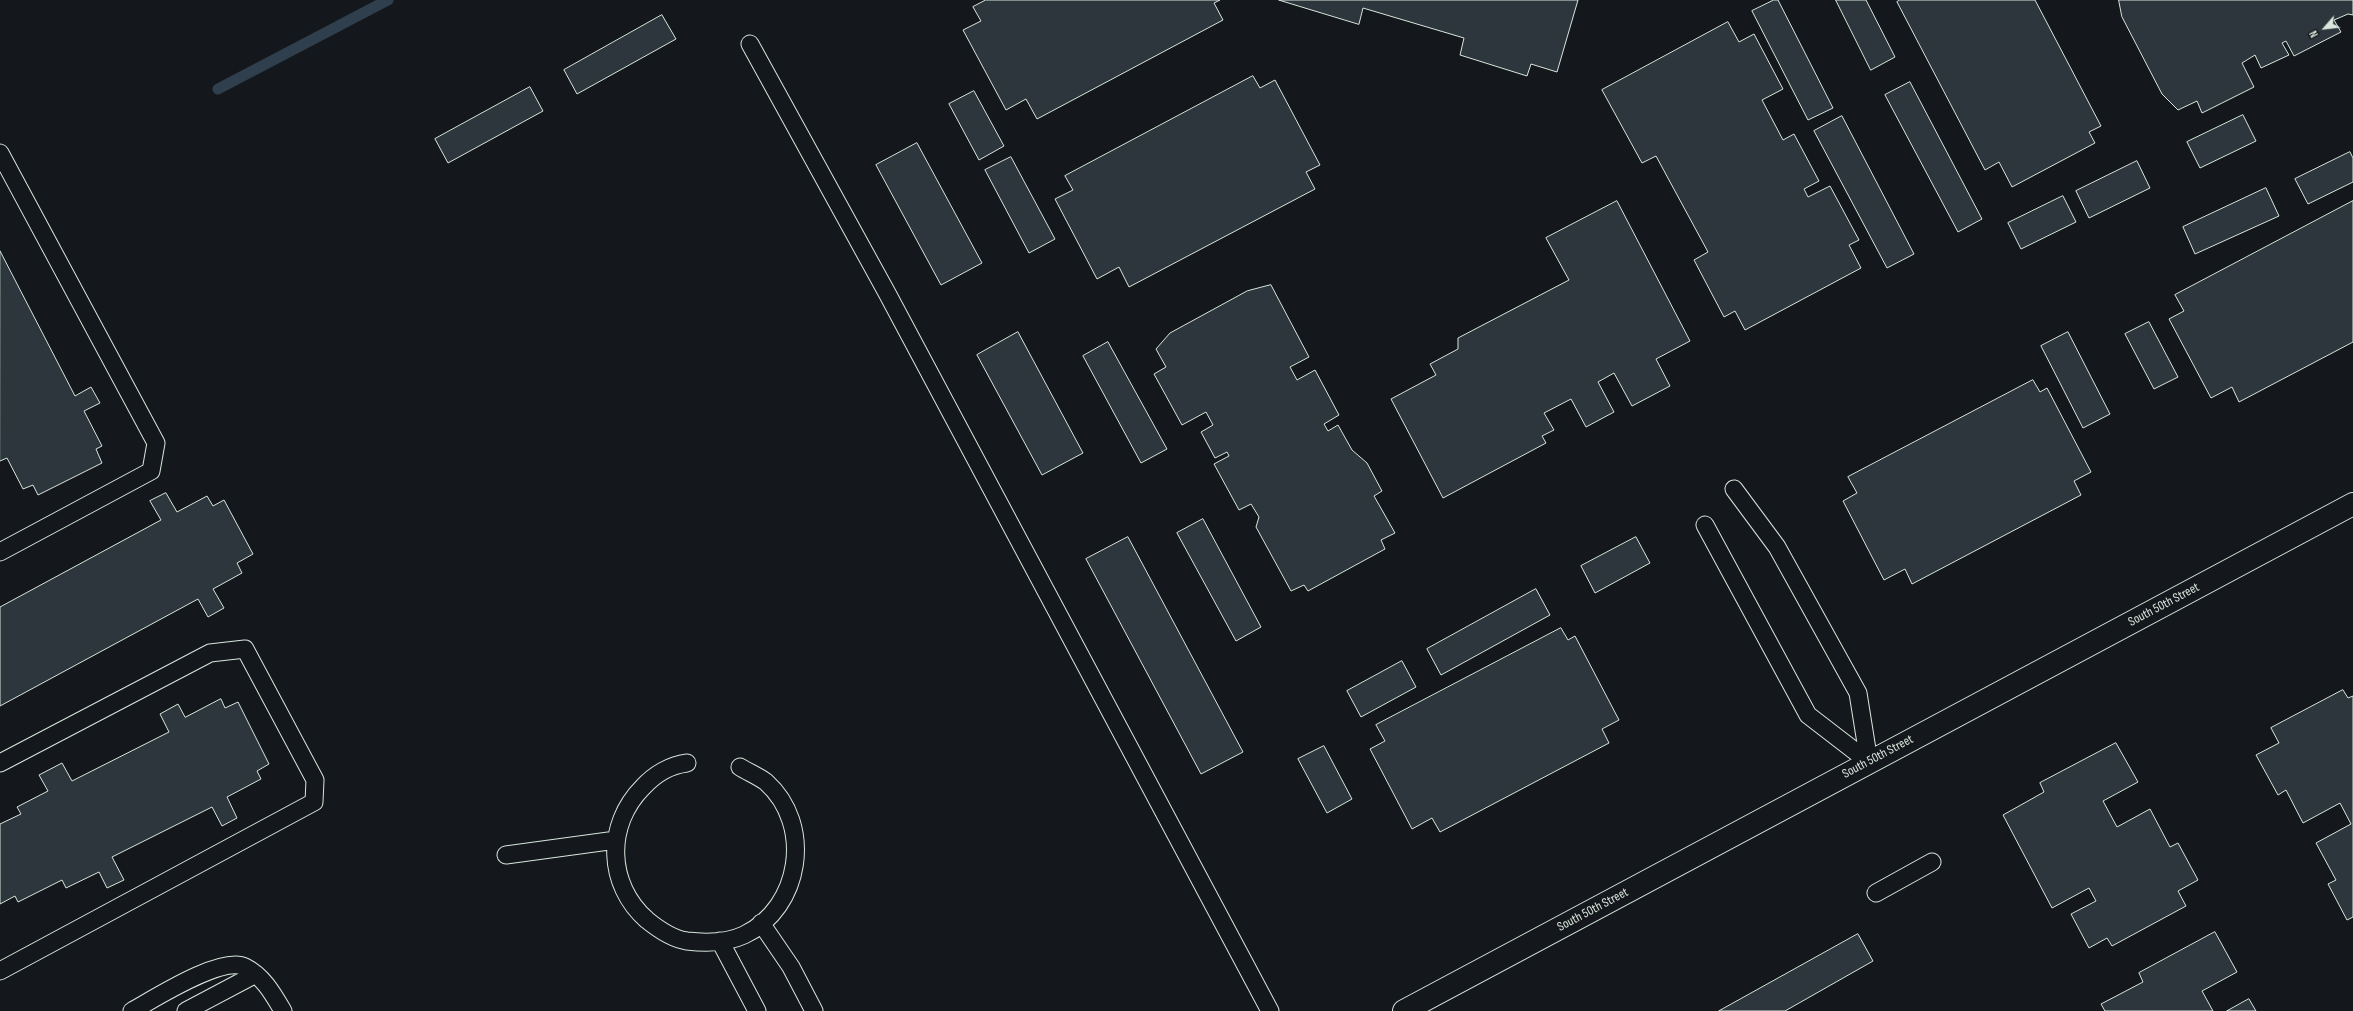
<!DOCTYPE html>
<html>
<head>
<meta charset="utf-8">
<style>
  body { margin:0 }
  #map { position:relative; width:2353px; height:1011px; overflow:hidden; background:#14181c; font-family:"Sofia Sans Condensed",sans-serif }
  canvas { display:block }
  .north { position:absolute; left:2305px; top:8px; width:40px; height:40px; -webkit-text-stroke:3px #14181c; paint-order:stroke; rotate:242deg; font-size:11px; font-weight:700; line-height:16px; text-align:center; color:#d8e6dc }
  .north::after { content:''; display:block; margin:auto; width:14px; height:18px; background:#d8e6dc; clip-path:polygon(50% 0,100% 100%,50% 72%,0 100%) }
</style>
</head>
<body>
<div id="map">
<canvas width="2353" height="1011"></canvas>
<div class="north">N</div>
</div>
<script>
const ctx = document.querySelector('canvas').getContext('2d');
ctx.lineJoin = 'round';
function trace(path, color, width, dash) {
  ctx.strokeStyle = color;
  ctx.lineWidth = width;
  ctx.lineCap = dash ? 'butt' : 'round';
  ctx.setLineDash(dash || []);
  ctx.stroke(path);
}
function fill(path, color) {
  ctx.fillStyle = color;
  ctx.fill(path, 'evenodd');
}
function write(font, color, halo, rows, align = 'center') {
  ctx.font = font + ' "Sofia Sans Condensed",sans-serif';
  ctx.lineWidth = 3;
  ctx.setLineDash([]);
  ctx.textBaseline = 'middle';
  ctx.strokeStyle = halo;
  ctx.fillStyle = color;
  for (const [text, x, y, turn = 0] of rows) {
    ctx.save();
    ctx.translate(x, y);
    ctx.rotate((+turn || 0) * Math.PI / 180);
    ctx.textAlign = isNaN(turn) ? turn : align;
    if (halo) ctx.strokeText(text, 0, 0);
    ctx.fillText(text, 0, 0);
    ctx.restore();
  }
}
const stream = new Path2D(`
  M 218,89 L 388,0`);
const building = new Path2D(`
  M 986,0 L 1220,0 L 1214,3 L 1223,20 L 1037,119 L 1026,99 L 1006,110 L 963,30 L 981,21 L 973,7 Z
  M 1279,0 L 1578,0 L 1557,72 L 1531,64 L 1527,76 L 1460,55 L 1464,38 L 1363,8 L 1359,24 Z
  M 1774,0 L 1778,0 L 1833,108 L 1808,120 L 1752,11 Z
  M 1836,0 L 1866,0 L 1895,57 L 1871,70 Z
  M 1900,0 L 2035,0 L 2101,126 L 2089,132 L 2095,143 L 2012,187 L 1999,162 L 1985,170 L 1897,2 Z
  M 2119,0 L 2353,0 L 2353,15 L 2348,14 L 2334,20 L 2341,32 L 2294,56 L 2286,41 L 2282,43 L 2289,55 L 2261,68 L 2255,55 L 2242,63 L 2254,87 L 2202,113 L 2197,101 L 2178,110 L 2162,94 L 2122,17 Z
  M 662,15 L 676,39 L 577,94 L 564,70 Z
  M 1728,22 L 1739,42 L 1754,34 L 1783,89 L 1762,100 L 1783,140 L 1794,134 L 1819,181 L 1804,189 L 1808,197 L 1830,186 L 1859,240 L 1849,245 L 1861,268 L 1745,330 L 1735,311 L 1724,317 L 1694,260 L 1708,252 L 1656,156 L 1642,163 L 1602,90 Z
  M 1253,76 L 1260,88 L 1275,80 L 1320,165 L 1306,172 L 1315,189 L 1129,287 L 1119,267 L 1097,279 L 1055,199 L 1073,190 L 1065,176 Z
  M 1910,82 L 1982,219 L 1958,232 L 1885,95 Z
  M 530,87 L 543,111 L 448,163 L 435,139 Z
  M 974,91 L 1004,146 L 979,160 L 949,104 Z
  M 2243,115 L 2256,141 L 2200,168 L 2187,142 Z
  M 1842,116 L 1914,254 L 1887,268 L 1814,131 Z
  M 917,143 L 982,263 L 941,285 L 876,165 Z
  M 2350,152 L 2353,158 L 2353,182 L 2308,204 L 2295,179 Z
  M 1011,157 L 1055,239 L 1029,253 L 985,170 Z
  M 2137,161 L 2150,188 L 2089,218 L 2076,191 Z
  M 2266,188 L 2279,216 L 2195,254 L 2183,227 Z
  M 2063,196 L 2076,222 L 2021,249 L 2008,223 Z
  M 1617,201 L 1690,341 L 1656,359 L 1670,386 L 1632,406 L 1614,373 L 1598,382 L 1614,412 L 1586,427 L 1571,399 L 1544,413 L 1554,430 L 1542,436 L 1546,443 L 1443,498 L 1391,399 L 1436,375 L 1430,364 L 1458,349 L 1458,338 L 1569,280 L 1546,238 Z
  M 2353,201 L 2353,342 L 2239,402 L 2232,387 L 2211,398 L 2169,319 L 2184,311 L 2175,295 Z
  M 0,251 L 75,396 L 91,387 L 100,403 L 84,411 L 102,446 L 96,449 L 102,463 L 38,495 L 33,485 L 23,489 L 7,458 L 0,461 Z
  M 1271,285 L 1309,357 L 1290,367 L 1297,380 L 1315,370 L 1339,415 L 1324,424 L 1328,431 L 1338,425 L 1352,450 L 1367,463 L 1382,491 L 1374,496 L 1395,533 L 1381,540 L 1385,549 L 1308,591 L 1304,585 L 1291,591 L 1256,527 L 1259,517 L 1251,504 L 1239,510 L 1214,464 L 1229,456 L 1227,452 L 1215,458 L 1201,432 L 1213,425 L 1206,412 L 1182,425 L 1154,374 L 1166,367 L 1156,349 L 1170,333 L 1247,291 Z
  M 2149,322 L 2178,377 L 2154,389 L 2125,334 Z
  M 1018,332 L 1083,453 L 1042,475 L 977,355 Z
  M 2068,332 L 2110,414 L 2083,428 L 2041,346 Z
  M 1108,342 L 1167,449 L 1141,463 L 1083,356 Z
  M 2033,380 L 2040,392 L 2047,388 L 2091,472 L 2074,481 L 2081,495 L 1912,584 L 1905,569 L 1884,580 L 1843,501 L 1857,493 L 1848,477 Z
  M 166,493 L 177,512 L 207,496 L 213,506 L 224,500 L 253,554 L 237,563 L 242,573 L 213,589 L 224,608 L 208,617 L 198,599 L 0,706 L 0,607 L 161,520 L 150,501 Z
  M 1203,519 L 1261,627 L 1236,641 L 1177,533 Z
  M 1128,537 L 1243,752 L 1201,774 L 1086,559 Z
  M 1636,537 L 1650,563 L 1595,593 L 1581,566 Z
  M 1536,589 L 1550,615 L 1441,675 L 1427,649 Z
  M 1561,628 L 1568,640 L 1575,636 L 1619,720 L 1602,729 L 1609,743 L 1440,832 L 1432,818 L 1412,829 L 1370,749 L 1385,741 L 1376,725 Z
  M 1402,661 L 1416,687 L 1361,717 L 1347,691 Z
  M 2343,690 L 2348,698 L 2353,696 L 2353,917 L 2347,920 L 2328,884 L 2336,880 L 2316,843 L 2351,824 L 2340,803 L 2303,823 L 2286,790 L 2278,795 L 2256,755 L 2279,743 L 2271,728 Z
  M 221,699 L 225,708 L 238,702 L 269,764 L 257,771 L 261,779 L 227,797 L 237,818 L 222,826 L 212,807 L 112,857 L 124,880 L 107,888 L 99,872 L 66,888 L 62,880 L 18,902 L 15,896 L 0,904 L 0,824 L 21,814 L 17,807 L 48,791 L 39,775 L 62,763 L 72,781 L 169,732 L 160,714 L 178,704 L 185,717 Z
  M 2116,743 L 2138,782 L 2103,801 L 2117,827 L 2150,809 L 2170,847 L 2178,843 L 2198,880 L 2178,891 L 2186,906 L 2112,946 L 2107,938 L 2089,948 L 2071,914 L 2096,901 L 2089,888 L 2052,908 L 2003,815 L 2044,792 L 2040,783 Z
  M 1324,746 L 1352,799 L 1327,813 L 1298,759 Z
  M 2215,932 L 2237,972 L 2202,991 L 2213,1011 L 2105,1011 L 2101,1004 L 2143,982 L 2139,973 Z
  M 1858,934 L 1873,961 L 1785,1011 L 1719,1011 Z
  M 2249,999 L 2256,1011 L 2227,1011 Z`);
const lane = new Path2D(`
  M 750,44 L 887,293 L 1270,1011
  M 0,153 L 156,443 L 151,471 L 0,552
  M 1734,489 L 1777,547 L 1858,693 L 1869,762
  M 1705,525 L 1808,715 L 1869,762
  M 0,763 L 210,653 L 245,649 L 315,780 L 314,802 L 0,971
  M 687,763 C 670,765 654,775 643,787 C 605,825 607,885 647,920 C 658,929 673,939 687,941 C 705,943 727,943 744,935 C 801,908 814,825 766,782 C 758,776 748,772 740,767
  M 506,855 L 616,840
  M 1876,893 L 1932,862
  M 761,923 L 791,967 L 814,1011
  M 720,941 L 757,1011
  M 132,1011 C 154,999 222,955 245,967 C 263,976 273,994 283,1011
  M 186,1011 L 254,975`);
const street = new Path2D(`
  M 1404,1011 L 2353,504`);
const streetNames = [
  ["South 50th Street",2164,605,-28],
  ["South 50th Street",1878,757,-28],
  ["South 50th Street",1593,910,-28]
];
trace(stream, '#2f3f4d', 11);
fill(building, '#2c363c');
trace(building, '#d8e6dc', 1);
trace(lane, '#d8e6dc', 19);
trace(street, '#d8e6dc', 24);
trace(lane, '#14181c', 17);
trace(street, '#14181c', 22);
write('13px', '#d8e6dc', '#14181c', streetNames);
</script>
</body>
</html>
